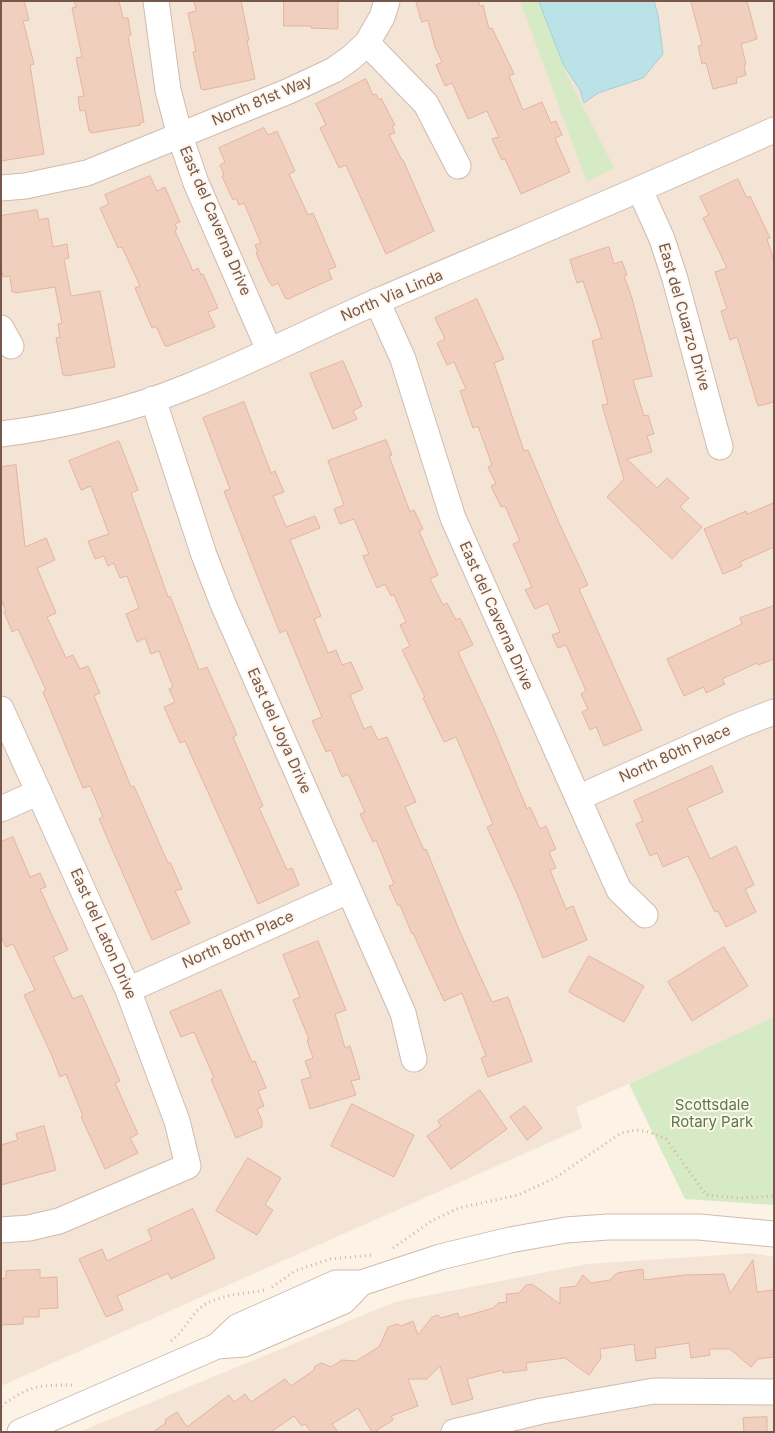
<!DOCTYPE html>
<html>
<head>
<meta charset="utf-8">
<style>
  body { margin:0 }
  #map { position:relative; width:775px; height:1433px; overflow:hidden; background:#fcf2e6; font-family:Inter,sans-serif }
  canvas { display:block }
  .frame { position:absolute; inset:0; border:2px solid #75574b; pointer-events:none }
</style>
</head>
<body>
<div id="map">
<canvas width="775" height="1433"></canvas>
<div class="frame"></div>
</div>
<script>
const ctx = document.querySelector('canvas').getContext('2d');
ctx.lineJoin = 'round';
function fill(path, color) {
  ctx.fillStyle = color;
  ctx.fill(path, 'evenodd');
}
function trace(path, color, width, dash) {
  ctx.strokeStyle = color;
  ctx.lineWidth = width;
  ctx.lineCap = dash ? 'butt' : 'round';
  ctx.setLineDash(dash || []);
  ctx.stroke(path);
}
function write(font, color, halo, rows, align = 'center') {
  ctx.font = font + ' Inter,sans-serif';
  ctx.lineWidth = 4;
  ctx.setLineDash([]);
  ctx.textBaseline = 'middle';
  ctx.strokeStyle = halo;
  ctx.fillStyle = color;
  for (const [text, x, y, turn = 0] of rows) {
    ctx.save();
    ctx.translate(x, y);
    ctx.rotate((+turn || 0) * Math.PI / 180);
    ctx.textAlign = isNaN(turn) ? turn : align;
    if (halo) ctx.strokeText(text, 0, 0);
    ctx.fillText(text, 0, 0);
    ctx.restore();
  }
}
const residential = new Path2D(`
  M 1,1 L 774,1 L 774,1020 L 576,1107 L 582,1128 L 1,1386 Z
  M 751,1253 L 774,1257 L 774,1432 L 79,1432 L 395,1302 L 587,1264 Z`);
const green = new Path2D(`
  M 520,1 L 539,1 L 565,71 L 614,168 L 587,182 Z
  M 774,1017 L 774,1205 L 685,1199 L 629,1084 Z`);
const water = new Path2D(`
  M 539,1 L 654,1 L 658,15 L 663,54 L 643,78 L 598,93 L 584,103 L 580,90 L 564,66 Z`);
const building = new Path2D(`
  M 1,1 L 24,1 L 29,20 L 23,21 L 34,64 L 30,65 L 44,154 L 1,161 Z
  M 74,1 L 119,1 L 123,18 L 128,18 L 131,35 L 128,36 L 144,122 L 140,123 L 140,125 L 91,133 L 91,131 L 89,131 L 85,110 L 80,111 L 78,97 L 84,96 L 76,58 L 82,57 L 72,8 L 76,7 Z
  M 194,1 L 241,1 L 249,40 L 247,41 L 255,79 L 204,90 L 201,89 L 193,52 L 196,51 L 188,13 L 196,11 Z
  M 284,1 L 338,1 L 338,29 L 311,28 L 311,26 L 284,26 Z
  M 416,1 L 478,1 L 480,6 L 483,5 L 489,29 L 492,28 L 514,74 L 509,76 L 523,110 L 542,102 L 551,123 L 556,121 L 562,135 L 555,138 L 570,172 L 521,194 L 505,159 L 502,160 L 492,139 L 499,137 L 487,111 L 468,119 L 452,83 L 445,86 L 436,65 L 442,62 L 435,47 L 428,20 L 422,22 Z
  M 691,1 L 747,1 L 757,39 L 741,44 L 746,64 L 744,65 L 746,75 L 736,78 L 737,83 L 713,89 L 706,63 L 702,64 L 698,46 L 702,45 Z
  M 366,79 L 373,95 L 376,94 L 379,100 L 381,98 L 395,125 L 392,126 L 395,133 L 389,135 L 402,160 L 403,160 L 434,231 L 386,254 L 346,165 L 339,168 L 320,128 L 326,125 L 316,104 Z
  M 264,128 L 268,135 L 277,131 L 295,171 L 289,174 L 308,215 L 313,213 L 336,267 L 328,270 L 332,279 L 288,299 L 285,298 L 278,283 L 272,286 L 268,280 L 256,253 L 258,252 L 255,245 L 261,243 L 244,203 L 239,205 L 236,198 L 233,200 L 222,176 L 224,175 L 220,165 L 225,162 L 219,148 Z
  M 150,176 L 157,191 L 165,187 L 180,222 L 175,224 L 177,229 L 175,231 L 193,271 L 198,268 L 201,275 L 203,274 L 218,308 L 208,312 L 215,327 L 168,346 L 165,346 L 156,326 L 152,328 L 135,288 L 140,286 L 122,247 L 118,248 L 100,208 L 109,204 L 105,195 Z
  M 738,179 L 747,198 L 750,196 L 770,238 L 767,239 L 774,261 L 774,402 L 758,406 L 737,337 L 730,340 L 721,311 L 727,309 L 715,272 L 727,268 L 703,218 L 709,215 L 700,197 Z
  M 37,210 L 39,220 L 48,218 L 53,247 L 67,244 L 69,258 L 64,259 L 71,296 L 100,291 L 115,367 L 66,376 L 65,375 L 63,375 L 56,338 L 60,337 L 58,324 L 62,323 L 55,287 L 15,293 L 15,292 L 12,292 L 10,276 L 3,277 L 1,268 L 1,216 Z
  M 609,247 L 614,264 L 622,261 L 627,275 L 624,276 L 632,298 L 652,376 L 633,380 L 644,416 L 648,415 L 654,434 L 647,436 L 652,452 L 627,459 L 657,488 L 667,478 L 689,498 L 680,507 L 702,527 L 672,559 L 607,497 L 624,479 L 602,405 L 608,404 L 592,341 L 602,338 L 583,281 L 577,283 L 570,260 Z
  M 477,299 L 504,359 L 494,363 L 524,451 L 528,450 L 559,523 L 588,585 L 579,589 L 642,730 L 604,746 L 596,727 L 590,730 L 582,712 L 588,709 L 581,694 L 586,691 L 566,645 L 558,648 L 552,635 L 560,632 L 548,603 L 535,609 L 525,590 L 532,587 L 513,544 L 520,541 L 505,506 L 501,507 L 491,486 L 496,484 L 488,467 L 492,465 L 478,426 L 473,428 L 460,391 L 466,389 L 454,362 L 447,365 L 437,343 L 445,339 L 435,318 Z
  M 343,361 L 362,406 L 353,411 L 357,419 L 333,429 L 310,374 Z
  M 244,402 L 271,473 L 275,471 L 284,492 L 273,496 L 286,527 L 315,516 L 320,528 L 290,540 L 321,616 L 314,619 L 328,653 L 336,650 L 342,665 L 351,662 L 363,689 L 350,695 L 364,729 L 371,726 L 378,740 L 387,737 L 416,802 L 405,807 L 424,850 L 426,849 L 460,932 L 492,1002 L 508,997 L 532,1061 L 488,1077 L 481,1058 L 486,1056 L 462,993 L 444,1001 L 413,933 L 412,934 L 400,905 L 398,906 L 389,886 L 394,884 L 376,840 L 373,842 L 360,814 L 365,812 L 348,774 L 342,777 L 331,750 L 326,752 L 312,721 L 322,717 L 286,630 L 280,633 L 254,568 L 224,491 L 230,489 L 203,418 Z
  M 386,440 L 392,455 L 389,456 L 410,512 L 414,510 L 423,529 L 419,531 L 438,575 L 430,579 L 443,605 L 447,603 L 456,620 L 460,618 L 473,645 L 458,652 L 490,721 L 527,809 L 530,807 L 540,829 L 546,826 L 556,849 L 549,852 L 556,868 L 550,870 L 566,909 L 573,906 L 587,940 L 543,958 L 518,896 L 487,827 L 493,824 L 456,737 L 444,742 L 423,698 L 425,697 L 402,650 L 410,646 L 400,625 L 406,622 L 394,595 L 391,596 L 385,584 L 377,588 L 363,556 L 369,554 L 354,519 L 340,524 L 334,509 L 344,505 L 328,461 Z
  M 119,441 L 138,490 L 131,493 L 168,597 L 170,596 L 199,670 L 207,667 L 237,735 L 233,737 L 263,806 L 259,808 L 287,870 L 292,868 L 299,885 L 258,904 L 185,741 L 180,743 L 164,707 L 175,702 L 169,689 L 173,687 L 159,651 L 151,654 L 145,638 L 137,642 L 126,614 L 139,608 L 127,576 L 120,578 L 114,563 L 108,566 L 104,556 L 95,559 L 88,541 L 109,534 L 91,486 L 81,490 L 69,461 Z
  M 16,465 L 25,547 L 46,538 L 55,560 L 37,568 L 56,613 L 47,617 L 66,658 L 73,655 L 80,669 L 88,666 L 100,693 L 94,696 L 131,787 L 134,786 L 168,863 L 170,862 L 182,889 L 175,891 L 190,923 L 152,940 L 99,819 L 103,817 L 90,786 L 83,788 L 43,692 L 46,690 L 18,629 L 12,632 L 4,612 L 6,611 L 1,599 L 1,467 Z
  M 774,503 L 774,547 L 740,562 L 742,566 L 723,574 L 704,529 L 746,511 L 747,514 Z
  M 774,606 L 774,659 L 758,665 L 757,663 L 722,679 L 725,684 L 706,693 L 704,687 L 684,696 L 667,659 L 742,624 L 740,618 Z
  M 712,766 L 723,792 L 687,808 L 710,859 L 736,846 L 754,885 L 745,889 L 756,912 L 726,927 L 718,911 L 715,912 L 688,856 L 663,867 L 657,853 L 650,856 L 636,824 L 643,821 L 634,801 Z
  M 13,837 L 30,877 L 40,873 L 46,887 L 40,889 L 68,950 L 53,957 L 73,999 L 82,995 L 120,1081 L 115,1083 L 138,1134 L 130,1138 L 138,1153 L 105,1169 L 81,1117 L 83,1116 L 66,1074 L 60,1077 L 52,1056 L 24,995 L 35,990 L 13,944 L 6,947 L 1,936 L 1,842 Z
  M 318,941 L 346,1010 L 335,1014 L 345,1048 L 350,1046 L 360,1079 L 351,1081 L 356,1095 L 310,1109 L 301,1080 L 311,1077 L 305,1061 L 313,1058 L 307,1040 L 309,1039 L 293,1000 L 300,997 L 283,955 Z
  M 724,947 L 748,986 L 692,1021 L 668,982 Z
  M 589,956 L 644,986 L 624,1022 L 569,992 Z
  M 221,990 L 252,1062 L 255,1061 L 266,1088 L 258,1091 L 264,1106 L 257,1109 L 262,1121 L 262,1127 L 236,1138 L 211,1079 L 214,1078 L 194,1032 L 181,1037 L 170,1012 Z
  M 480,1090 L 507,1129 L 451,1169 L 427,1136 L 441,1126 L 438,1121 Z
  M 352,1104 L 414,1135 L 394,1177 L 331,1146 Z
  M 525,1106 L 542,1128 L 527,1140 L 510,1117 Z
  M 44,1126 L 56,1170 L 1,1185 L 1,1145 L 18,1140 L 16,1134 Z
  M 248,1158 L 281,1178 L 265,1205 L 273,1210 L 257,1235 L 216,1211 Z
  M 193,1209 L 215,1258 L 171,1279 L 168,1273 L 117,1296 L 123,1310 L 106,1317 L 79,1259 L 102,1249 L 107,1261 L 152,1240 L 148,1230 Z
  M 753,1260 L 757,1292 L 774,1290 L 774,1357 L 758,1359 L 751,1367 L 730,1349 L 709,1349 L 710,1355 L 691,1358 L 689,1343 L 655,1348 L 656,1358 L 636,1361 L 634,1344 L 600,1349 L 601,1358 L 589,1375 L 565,1358 L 526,1363 L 527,1370 L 503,1373 L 503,1370 L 467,1379 L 473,1399 L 452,1405 L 440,1366 L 427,1379 L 408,1379 L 418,1406 L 391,1416 L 393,1420 L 374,1432 L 372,1432 L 358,1408 L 332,1424 L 338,1432 L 311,1432 L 305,1424 L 302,1426 L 294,1416 L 271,1432 L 153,1432 L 166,1423 L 165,1420 L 177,1412 L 187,1427 L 229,1395 L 234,1402 L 245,1394 L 251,1402 L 285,1379 L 291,1386 L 314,1370 L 314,1367 L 321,1363 L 331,1367 L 342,1360 L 356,1361 L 379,1347 L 388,1327 L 397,1324 L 401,1326 L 413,1321 L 418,1335 L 432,1317 L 438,1315 L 441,1318 L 458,1313 L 459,1318 L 493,1308 L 498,1303 L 507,1302 L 506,1294 L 519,1293 L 526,1285 L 532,1284 L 560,1304 L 560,1288 L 576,1286 L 583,1275 L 591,1283 L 610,1280 L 617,1273 L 643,1269 L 644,1280 L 685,1275 L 724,1274 L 730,1293 Z
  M 40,1270 L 40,1278 L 57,1277 L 58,1308 L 39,1309 L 39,1317 L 23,1317 L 23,1324 L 1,1325 L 1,1279 L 6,1278 L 6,1271 Z
  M 767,1417 L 767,1432 L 744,1432 L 743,1418 Z`);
const path = new Path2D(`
  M 393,1248 L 433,1220 L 459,1208 L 518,1195 L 555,1178 L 621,1133 L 636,1130 L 649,1132 L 666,1139 L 706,1195 L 739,1198 L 774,1196
  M 272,1287 L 295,1271 L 330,1259 L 373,1255
  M 171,1341 C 181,1334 186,1324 194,1314 C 211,1294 240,1295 264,1290
  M 1,1406 C 29,1386 38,1385 72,1385`);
const minor = new Path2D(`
  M 156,1 L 168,90 L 180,136 L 196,183 L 269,350
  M 367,43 L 382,17 L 387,1
  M 1,188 L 25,186 L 87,173 L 289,91 L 334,70 L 352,57 L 367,43 L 426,104 L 458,166
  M 640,190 L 662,239 L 675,279 L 720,447
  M 377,301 L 403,359 L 453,518 L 619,890 L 645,915
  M 1,328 L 11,346
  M 153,399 L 204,555 L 223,604 L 403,1013 L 414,1059
  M 1,434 C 64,426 128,411 187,387 C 252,361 314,329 378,301 C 510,244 643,189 774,130
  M 1,709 L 128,990 L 177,1121 L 188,1166 L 59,1221 L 29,1228 L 1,1230
  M 578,798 L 740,725 L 774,712
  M 1,809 L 39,792
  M 128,990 L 348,891
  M 217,1346 L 237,1327 L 336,1283 L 361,1283 L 440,1257 L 510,1240 L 566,1230 L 608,1227 L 699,1227 L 774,1234
  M 20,1432 L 217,1346 L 244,1344 L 344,1301 L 361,1283
  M 454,1432 L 542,1411 L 654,1391 L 774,1392`);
const streetNames = [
  ["North 81st Way",262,101,-23],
  ["East del Caverna Drive",215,221,67],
  ["North Via Linda",392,296,-23],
  ["East del Cuarzo Drive",684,317,74],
  ["East del Caverna Drive",496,616,66],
  ["East del Joya Drive",279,731,66],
  ["North 80th Place",675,754,-24],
  ["East del Laton Drive",103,934,66],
  ["North 80th Place",238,940,-24]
];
const parkNames = [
  ["Scottsdale",712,1105],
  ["Rotary Park",712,1122]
];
fill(residential, '#f4e4d5');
fill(green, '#d6eac5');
fill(water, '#bbe2e6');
trace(water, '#a1d2d7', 1);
fill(building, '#f1cfbe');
trace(building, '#e4b59f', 1);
trace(minor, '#d0bbaf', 27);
trace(path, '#d6b2a1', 3, [1, 4]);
trace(minor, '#fff', 25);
write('15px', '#75574b', '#fff7ed', streetNames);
write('15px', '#577b43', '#fff7ed', parkNames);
</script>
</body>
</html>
